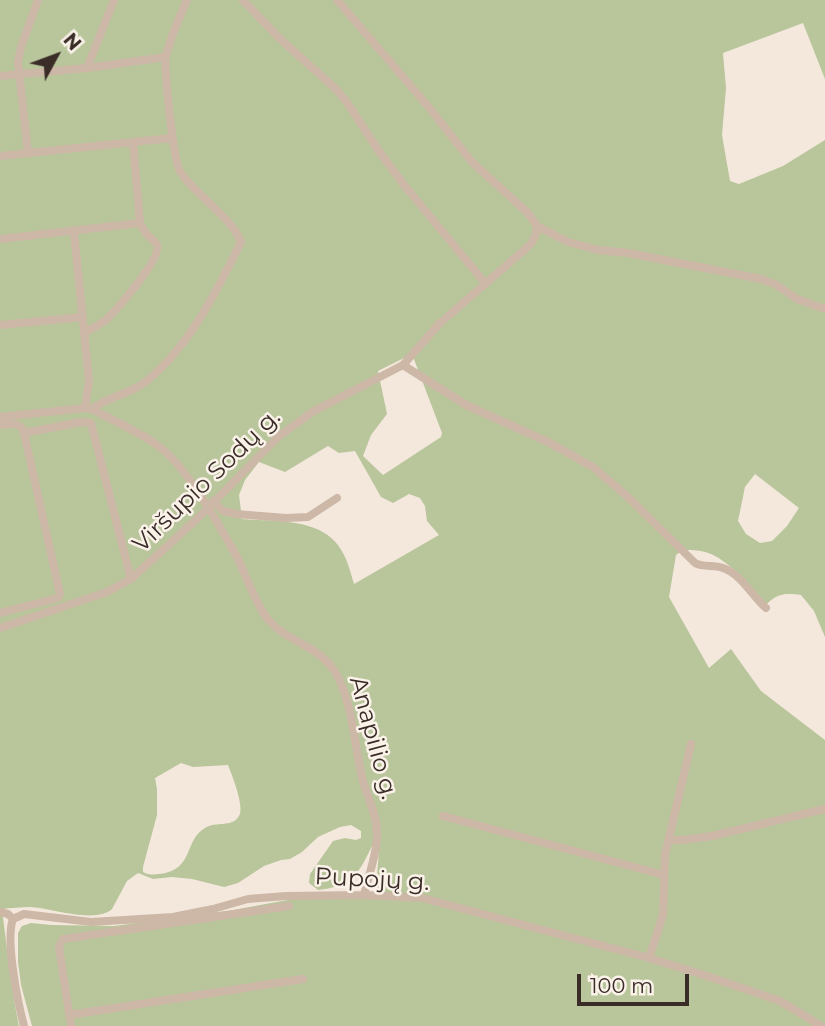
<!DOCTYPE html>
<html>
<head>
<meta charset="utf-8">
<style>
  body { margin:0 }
  #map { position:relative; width:825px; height:1026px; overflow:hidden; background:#f4e8dd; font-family:Montserrat,sans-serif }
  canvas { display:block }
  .north { position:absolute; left:21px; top:21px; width:70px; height:70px; -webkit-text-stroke:5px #fbf2ea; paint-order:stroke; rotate:49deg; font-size:19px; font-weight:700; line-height:28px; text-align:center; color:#3a2d28 }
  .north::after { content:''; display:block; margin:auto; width:24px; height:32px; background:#3a2d28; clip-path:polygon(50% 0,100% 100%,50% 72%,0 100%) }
  .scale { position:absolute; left:577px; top:974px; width:112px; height:32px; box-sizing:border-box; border:4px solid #3a2d28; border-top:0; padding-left:9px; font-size:21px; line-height:24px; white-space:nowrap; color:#3a2d28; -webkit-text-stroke:5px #fbf2ea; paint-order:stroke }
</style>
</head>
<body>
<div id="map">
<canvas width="825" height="1026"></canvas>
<div class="north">N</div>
<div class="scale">100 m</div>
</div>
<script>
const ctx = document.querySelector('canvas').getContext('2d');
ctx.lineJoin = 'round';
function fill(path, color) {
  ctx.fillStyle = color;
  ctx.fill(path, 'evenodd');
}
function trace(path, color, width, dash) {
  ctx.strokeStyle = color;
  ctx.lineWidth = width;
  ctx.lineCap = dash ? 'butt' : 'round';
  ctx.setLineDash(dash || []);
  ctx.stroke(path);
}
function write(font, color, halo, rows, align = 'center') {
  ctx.font = font + ' Montserrat,sans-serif';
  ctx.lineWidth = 5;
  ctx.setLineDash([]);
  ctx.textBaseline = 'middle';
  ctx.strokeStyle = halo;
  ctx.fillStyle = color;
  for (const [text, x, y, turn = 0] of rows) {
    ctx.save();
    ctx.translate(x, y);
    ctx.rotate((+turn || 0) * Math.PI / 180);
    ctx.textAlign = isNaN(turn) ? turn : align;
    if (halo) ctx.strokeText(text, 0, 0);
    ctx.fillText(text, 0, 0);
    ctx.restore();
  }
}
const green = new Path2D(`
  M 0,0 L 825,0 L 825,79 L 803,23 L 723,53 L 726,88 L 722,135 L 730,181 L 739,184 L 783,166 L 825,140 L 825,637 L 814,611 L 801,595 C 786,593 777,593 766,605 C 750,587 733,564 711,554 C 702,550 693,550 683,550 L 676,555 L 669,597 L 709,668 L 731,649 L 761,691 L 825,740 L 825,1026 L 32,1026 L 21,985 L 18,962 L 18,933 L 22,926 L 31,923 L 51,925 L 114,926 L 233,910 L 293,899 L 375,898 L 379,851 L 372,846 C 358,875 352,886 318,890 L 309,883 L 310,874 L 333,841 L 345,838 L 356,840 L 361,838 L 361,831 L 351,825 L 340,827 L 318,837 L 302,852 L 290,859 L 281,860 L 264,866 L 238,883 L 224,887 L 192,879 L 172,877 L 153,879 L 138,873 L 127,881 L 112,909 C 96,924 51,908 30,907 C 21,907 12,908 2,909 C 7,948 11,987 19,1026 L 0,1026 ZM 412,354 L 442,433 L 441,437 L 383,475 L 363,456 L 371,435 L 387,414 L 378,371 ZM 328,446 L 339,453 L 355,451 L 381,497 L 393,503 L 409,494 L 420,498 L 425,506 L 427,521 L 439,535 L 354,584 C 351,574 348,562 343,553 C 325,517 277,522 242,519 L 239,495 L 245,480 L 259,462 L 285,472 ZM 755,474 L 799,508 L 787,526 L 772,541 L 760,543 L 746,534 L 738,521 L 745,487 ZM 181,763 L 193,767 L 228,765 C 232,775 245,808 239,816 C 232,828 216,821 205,828 C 183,841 195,871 158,874 C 152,875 149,875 143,872 L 143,867 L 157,815 L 157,789 L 155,778 Z`);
const street = new Path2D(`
  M 243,0 L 278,37 L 336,89 L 348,104 L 378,150 L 404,185 L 485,283
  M 87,68 L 114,0
  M 0,76 L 87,68 L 166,57
  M 28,153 L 18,62 L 21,47 L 38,0
  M 0,156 L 172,138
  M 537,226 L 568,242 L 598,250 L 628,253 L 761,279 L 775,284 L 797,299 L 825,309
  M 74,232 L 89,381 L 85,408
  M 0,239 L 140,223
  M 0,325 L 83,317
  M 84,333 C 93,328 101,324 108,318 C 118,308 162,258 157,245 C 156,241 148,237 146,233 C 144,231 142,226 140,223 L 133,142
  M 403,365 L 466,405 L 548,442 L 593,467 L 628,497 L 695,563 C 704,568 714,564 723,568 C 741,574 752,596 766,608
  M 92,409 C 103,399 129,394 144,383 C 188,349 217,291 241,242 C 228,213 198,198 181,173 C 173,163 164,69 166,56 C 170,38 180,16 187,0
  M 0,417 L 85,408 L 92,409 C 115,422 141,432 161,448 C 187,468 221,528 237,557 C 246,576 253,596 264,614 C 280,639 312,643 330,665 C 352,691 354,744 362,777 C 366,795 377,813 377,833 C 378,851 368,877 364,895
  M 0,425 C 10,424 21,421 24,433 L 81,422 L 91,423 L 131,579
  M 213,501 L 223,511 L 236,514 L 286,518 L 308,517 L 337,498
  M 0,613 L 58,598 L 60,594 L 24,433
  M 0,628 L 107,592 L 131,579 L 199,517 L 279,436 L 314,411 L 403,365 L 439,324 L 531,244 L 536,234 L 537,226 L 528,213 L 472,162 L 427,105 L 337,0
  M 443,816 L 664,875
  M 669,840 L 683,840 L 712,836 L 825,809
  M 0,912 L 8,914 L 13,919
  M 649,958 L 663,915 L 665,855 L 691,744
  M 69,1015 L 303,979
  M 24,1026 C 18,1003 5,940 13,919 L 24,914 L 91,922 L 173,917 L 213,909 L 248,899 L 286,896 L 364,895 L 422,898 L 649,958 L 707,976 L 780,1001 L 821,1026
  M 71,1026 L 59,947 L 63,939 L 289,906`);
const streetNames = [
  ["Viršupio Sodų g.",207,481,-44],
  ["Anapilio g.",373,738,75],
  ["Pupojų g.",372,880,3]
];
fill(green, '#b9c59b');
trace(street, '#cdb7a7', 8);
write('24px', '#3a2d28', '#fbf2ea', streetNames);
</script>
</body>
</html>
